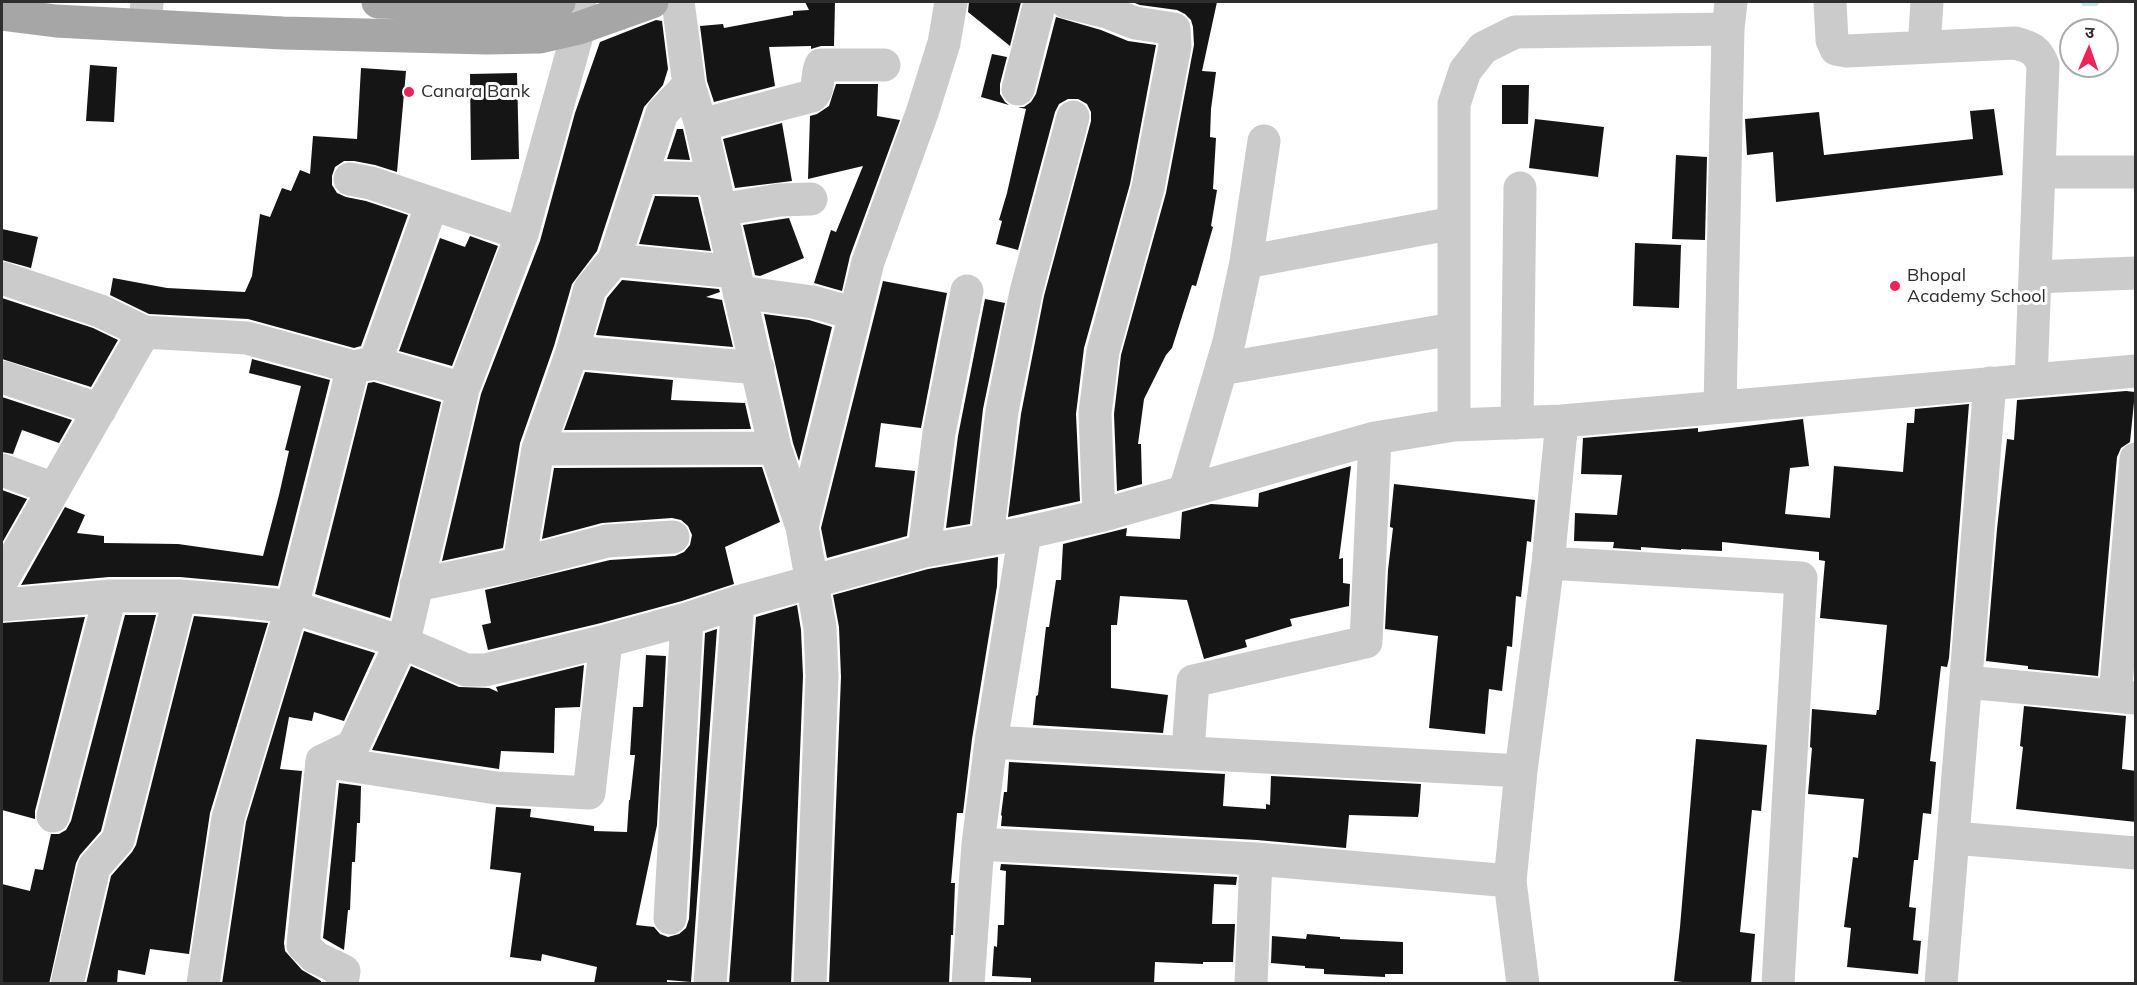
<!DOCTYPE html>
<html>
<head>
<meta charset="utf-8">
<style>
  body { margin:0 }
  #map { position:relative; width:2137px; height:985px; overflow:hidden; background:#fff; font-family:Mulish,"Noto Sans Devanagari",sans-serif }
  canvas { display:block }
  .frame { position:absolute; inset:0; border:3px solid #2e2e2e; pointer-events:none }
  .north { position:absolute; left:2059px; top:18px; width:60px; height:60px; box-sizing:border-box; background:#fff; border:2px solid #ababab; border-radius:50%; rotate:2deg; font-size:16px; font-weight:700; line-height:24px; text-align:center; color:#2e2e2e }
  .north::after { content:''; display:block; margin:auto; width:21px; height:27px; background:#f61e56; clip-path:polygon(50% 0,100% 100%,50% 72%,0 100%) }
</style>
</head>
<body>
<div id="map">
<canvas width="2137" height="985"></canvas>
<div class="frame"></div>
<div class="north">उ</div>
</div>
<script>
const ctx = document.querySelector('canvas').getContext('2d');
ctx.lineJoin = 'round';
function trace(path, color, width, dash) {
  ctx.strokeStyle = color;
  ctx.lineWidth = width;
  ctx.lineCap = dash ? 'butt' : 'round';
  ctx.setLineDash(dash || []);
  ctx.stroke(path);
}
function fill(path, color) {
  ctx.fillStyle = color;
  ctx.fill(path, 'evenodd');
}
function write(font, color, halo, rows, align = 'center') {
  ctx.font = font + ' Mulish,sans-serif';
  ctx.lineWidth = 6;
  ctx.setLineDash([]);
  ctx.textBaseline = 'middle';
  ctx.strokeStyle = halo;
  ctx.fillStyle = color;
  for (const [text, x, y, turn = 0] of rows) {
    ctx.save();
    ctx.translate(x, y);
    ctx.rotate((+turn || 0) * Math.PI / 180);
    ctx.textAlign = isNaN(turn) ? turn : align;
    if (halo) ctx.strokeText(text, 0, 0);
    ctx.fillText(text, 0, 0);
    ctx.restore();
  }
}
const stream = new Path2D(`
  M 2085,2 L 2095,2`);
const building = new Path2D(`
  M 805,2 L 835,2 L 834,46 L 821,46 L 811,49 L 811,46 L 769,47 L 775,86 L 714,102 L 707,81 L 700,26 L 723,24 L 724,28 L 793,15 L 793,11 L 809,10 Z
  M 969,2 L 1021,2 L 1010,46 L 968,12 Z
  M 1132,2 L 1217,2 L 1202,71 L 1216,72 L 1211,109 L 1210,137 L 1216,138 L 1213,189 L 1217,190 L 1211,226 L 1213,227 L 1196,286 L 1192,285 L 1172,348 L 1166,355 L 1144,399 L 1138,444 L 1141,444 L 1142,484 L 1117,491 L 1114,414 L 1121,355 L 1166,193 L 1194,45 L 1193,27 L 1191,20 L 1185,14 L 1177,10 L 1140,5 Z
  M 1056,17 L 1101,30 L 1128,41 L 1156,45 L 1130,184 L 1084,348 L 1076,414 L 1080,501 L 1008,517 L 1021,414 L 1044,296 L 1091,121 L 1091,112 L 1087,104 L 1078,99 L 1068,99 L 1059,104 L 1055,112 L 1018,250 L 996,244 L 1002,221 L 999,220 L 1007,193 L 1026,109 L 1018,107 L 1024,107 L 1031,102 L 1036,94 Z
  M 656,20 L 662,21 L 668,69 L 663,85 L 644,107 L 597,251 L 572,284 L 554,346 L 520,443 L 503,548 L 442,561 L 481,394 L 540,241 L 575,113 L 600,42 Z
  M 992,54 L 1007,57 L 1000,84 L 1000,94 L 1005,102 L 1009,105 L 981,97 Z
  M 90,65 L 117,67 L 114,122 L 86,121 Z
  M 361,68 L 406,71 L 397,172 L 375,165 L 354,161 L 344,161 L 335,167 L 332,176 L 332,185 L 337,193 L 346,197 L 366,201 L 408,215 L 361,346 L 354,348 L 248,319 L 149,314 L 110,295 L 113,278 L 167,288 L 245,292 L 252,276 L 260,214 L 270,217 L 282,188 L 291,191 L 300,170 L 310,174 L 313,136 L 357,139 Z
  M 517,73 L 519,159 L 471,160 L 470,74 Z
  M 836,84 L 878,84 L 877,116 L 900,120 L 850,256 L 842,291 L 814,283 L 831,230 L 836,232 L 863,166 L 808,179 L 810,116 L 817,114 L 829,106 Z
  M 1502,85 L 1529,85 L 1528,124 L 1502,124 Z
  M 1994,109 L 2003,175 L 1776,202 L 1773,152 L 1747,155 L 1745,119 L 1819,112 L 1824,155 L 1973,139 L 1970,111 Z
  M 1535,119 L 1604,127 L 1598,177 L 1529,168 Z
  M 782,123 L 792,181 L 735,188 L 723,139 Z
  M 677,129 L 683,129 L 690,160 L 667,159 Z
  M 1676,155 L 1707,157 L 1705,240 L 1672,239 Z
  M 655,196 L 698,197 L 711,251 L 639,244 Z
  M 789,218 L 804,258 L 760,276 L 755,275 L 743,225 Z
  M 2,229 L 38,237 L 31,268 L 2,260 Z
  M 470,236 L 498,246 L 452,366 L 399,351 L 440,238 L 465,247 Z
  M 1635,243 L 1681,245 L 1679,308 L 1633,306 Z
  M 622,280 L 719,289 L 720,292 L 706,297 L 722,300 L 733,347 L 596,335 L 607,298 Z
  M 883,281 L 947,293 L 921,428 L 881,423 L 875,467 L 915,471 L 907,536 L 827,558 L 821,528 Z
  M 2,298 L 93,328 L 118,340 L 91,387 L 2,359 Z
  M 985,299 L 1005,303 L 983,409 L 970,524 L 946,528 L 958,436 Z
  M 764,314 L 809,320 L 832,327 L 799,461 L 793,443 Z
  M 252,359 L 330,380 L 278,586 L 180,577 L 109,577 L 21,585 L 65,507 L 85,515 L 77,533 L 104,536 L 104,543 L 178,544 L 263,556 L 279,495 L 289,451 L 285,450 L 301,386 L 249,373 Z
  M 585,372 L 673,380 L 671,400 L 745,403 L 751,429 L 564,430 Z
  M 374,382 L 441,402 L 390,618 L 315,594 L 368,383 Z
  M 2126,391 L 2135,392 L 2130,442 L 2121,448 L 2117,457 L 2098,676 L 2028,669 L 2028,666 L 1986,661 L 1997,529 L 2007,439 L 2014,440 L 2017,400 Z
  M 2,397 L 72,420 L 59,443 L 22,430 L 13,454 L 2,452 Z
  M 1969,404 L 1949,658 L 1947,667 L 1941,666 L 1930,761 L 1936,762 L 1931,814 L 1923,813 L 1918,860 L 1914,860 L 1909,907 L 1916,908 L 1913,940 L 1921,941 L 1918,974 L 1847,967 L 1851,928 L 1844,927 L 1853,857 L 1858,858 L 1864,799 L 1808,794 L 1812,748 L 1810,747 L 1812,709 L 1876,715 L 1877,710 L 1879,710 L 1887,625 L 1820,618 L 1825,561 L 1819,560 L 1819,552 L 1722,542 L 1722,551 L 1681,549 L 1681,550 L 1641,547 L 1641,550 L 1613,548 L 1614,542 L 1574,541 L 1575,513 L 1617,515 L 1622,475 L 1581,474 L 1583,438 L 1698,428 L 1698,432 L 1803,419 L 1809,466 L 1790,468 L 1785,514 L 1830,518 L 1834,466 L 1903,472 L 1907,423 L 1914,423 L 1915,409 Z
  M 1351,466 L 1339,559 L 1343,558 L 1343,583 L 1350,584 L 1349,606 L 1290,619 L 1292,626 L 1245,640 L 1247,647 L 1204,659 L 1187,600 L 1120,596 L 1117,625 L 1111,625 L 1111,688 L 1168,695 L 1163,733 L 1033,725 L 1036,696 L 1038,695 L 1046,627 L 1049,627 L 1056,580 L 1061,580 L 1063,544 L 1127,528 L 1126,536 L 1180,539 L 1182,512 L 1211,504 L 1258,507 L 1259,493 Z
  M 762,467 L 780,522 L 725,547 L 734,584 L 682,601 L 601,623 L 488,650 L 482,625 L 491,623 L 485,590 L 610,560 L 675,556 L 684,552 L 690,545 L 692,535 L 688,526 L 681,520 L 672,518 L 602,523 L 542,539 L 554,468 Z
  M 1394,484 L 1535,500 L 1531,542 L 1527,541 L 1521,597 L 1516,596 L 1512,647 L 1507,646 L 1502,691 L 1489,689 L 1485,734 L 1429,728 L 1438,636 L 1385,629 L 1388,570 L 1393,528 L 1390,527 L 1390,525 Z
  M 2,490 L 27,499 L 2,543 Z
  M 998,557 L 997,586 L 972,739 L 963,813 L 957,813 L 951,883 L 955,883 L 953,935 L 951,935 L 949,984 L 829,984 L 841,677 L 839,627 L 833,595 L 928,569 Z
  M 797,605 L 801,630 L 803,676 L 791,984 L 729,984 L 756,617 Z
  M 125,615 L 156,615 L 101,831 L 80,855 L 76,863 L 49,984 L 2,984 L 2,884 L 30,891 L 35,869 L 43,870 L 51,834 L 59,834 L 66,830 L 71,821 Z
  M 194,616 L 268,623 L 210,813 L 189,954 L 150,949 L 145,975 L 118,970 L 117,984 L 86,984 L 111,876 L 132,852 L 136,845 Z
  M 85,617 L 35,811 L 35,819 L 2,810 L 2,623 Z
  M 717,629 L 691,982 L 667,980 L 667,984 L 594,984 L 597,967 L 542,954 L 541,961 L 510,957 L 521,873 L 490,869 L 496,807 L 531,809 L 530,817 L 594,826 L 594,831 L 627,832 L 629,800 L 630,800 L 635,755 L 630,755 L 633,707 L 643,707 L 646,655 L 666,656 L 657,825 L 636,925 L 654,927 L 660,934 L 668,937 L 679,934 L 686,928 L 689,919 L 705,633 Z
  M 304,631 L 375,653 L 344,721 L 314,712 L 312,721 L 289,717 L 280,769 L 302,771 L 284,943 L 285,951 L 302,970 L 321,981 L 321,984 L 222,984 L 246,822 Z
  M 584,665 L 580,707 L 555,708 L 554,753 L 501,751 L 499,769 L 372,750 L 411,666 L 459,687 L 489,688 L 498,692 L 496,687 Z
  M 2024,706 L 2126,716 L 2122,769 L 2136,771 L 2136,822 L 2016,809 L 2023,747 L 2020,746 Z
  M 1696,739 L 1767,745 L 1761,811 L 1752,810 L 1740,932 L 1755,934 L 1751,984 L 1699,984 L 1674,981 L 1680,927 Z
  M 1009,762 L 1225,774 L 1223,806 L 1266,809 L 1266,804 L 1270,805 L 1271,776 L 1421,784 L 1419,811 L 1418,817 L 1349,815 L 1346,848 L 1257,840 L 1001,826 L 1002,816 L 1001,815 L 1004,792 L 1007,792 Z
  M 339,783 L 361,786 L 360,823 L 357,823 L 355,862 L 352,862 L 350,910 L 348,910 L 344,950 L 323,938 Z
  M 1001,864 L 1237,877 L 1236,885 L 1214,884 L 1212,924 L 1235,924 L 1233,962 L 1203,962 L 1203,964 L 1155,962 L 1154,984 L 1031,984 L 1031,978 L 992,976 L 994,946 L 997,947 L 998,925 L 1004,925 L 1006,871 L 1000,870 Z
  M 1307,934 L 1340,937 L 1340,939 L 1403,942 L 1403,974 L 1385,974 L 1385,977 L 1324,974 L 1324,969 L 1305,968 L 1305,966 L 1271,963 L 1272,936 L 1306,939 Z`);
const minor = new Path2D(`
  M 678,2 L 689,85 L 701,125 L 775,448 L 802,527 L 820,628 L 822,676 L 810,984
  M 1066,2 L 1107,12 L 1135,23 L 1174,29 L 1175,46 L 1148,188 L 1103,351 L 1095,413 L 1099,516
  M 1830,2 L 1832,40 L 1836,49 L 1847,51 L 2015,43 C 2031,47 2037,50 2043,65 L 2031,380
  M 145,25 L 147,2
  M 1924,47 L 1927,2
  M 1018,89 L 1040,2
  M 701,125 L 812,96 C 820,89 816,75 821,65 L 884,65
  M 2039,172 L 2136,172
  M 642,177 L 713,179
  M 350,179 L 371,183 L 522,234
  M 720,210 L 779,200 L 811,199
  M 614,260 L 735,272
  M 1246,262 L 1454,223
  M 2035,277 L 2136,273
  M 2,278 L 100,311 L 144,332 L 247,338 L 353,367 L 375,363 L 463,389
  M 739,292 L 813,302 L 855,314
  M 572,352 L 758,368
  M 375,363 L 432,204
  M 1221,369 L 1453,329
  M 2,377 L 100,410
  M 1720,407 L 1728,29 L 1731,2
  M 1517,423 L 1520,188
  M 1454,425 L 1454,104 L 1465,71 L 1483,48 L 1515,32 L 1728,29
  M 538,449 L 775,448
  M 2,470 L 54,489
  M 1185,491 L 1229,342 L 1246,262 L 1264,141
  M 802,527 L 868,262 L 922,113 L 944,43 L 951,2
  M 987,539 L 1002,411 L 1026,292 L 1073,117
  M 924,551 L 939,433 L 967,291
  M 1548,563 L 1801,578 L 1778,984
  M 519,564 L 538,449 L 572,352 L 590,289 L 614,260 L 662,113 L 689,85
  M 2,580 L 144,332
  M 416,585 L 519,564 L 607,541 L 673,537
  M 2,605 L 110,596 L 180,596 L 232,600 L 292,607 L 402,642 L 466,670 L 485,670 L 606,641 L 687,619 L 738,602 L 924,551 L 1025,533 L 1099,516 L 1375,438 L 1454,425 L 1562,421 L 2136,371
  M 1966,682 L 2136,698
  M 2115,696 L 2136,459
  M 991,742 L 1521,771
  M 1188,751 L 1193,681 L 1366,642 L 1375,438
  M 322,761 L 496,788 L 589,793 L 606,641
  M 53,816 L 110,596
  M 1953,838 L 2136,853
  M 978,844 L 1256,859 L 1510,881
  M 670,918 L 687,619
  M 67,984 L 94,867 L 118,840 L 180,596
  M 203,984 L 228,818 L 292,607 L 353,367
  M 342,984 L 344,971 L 315,957 L 303,945 L 322,761 L 353,746 L 406,632 L 463,389 L 522,234 L 579,28 L 580,2
  M 710,984 L 738,602
  M 968,984 L 978,844 L 991,742 L 1025,533
  M 1251,984 L 1256,859
  M 1523,984 L 1510,881 L 1521,771 L 1548,563 L 1562,421
  M 1941,984 L 1990,383`);
const major = new Path2D(`
  M 378,2 C 438,4 499,12 559,2
  M 2,14 L 56,21 L 283,33 L 487,38 L 540,37 L 579,28 L 652,2`);
const markers = [
  [409,92,6,"#f61e56"],
  [1895,286,6,"#f61e56"]
];
const poiNames = [
  ["Canara Bank",421,92],
  ["Bhopal",1907,276],
  ["Academy School",1907,297]
];
trace(stream, '#c3e6ef', 8);
fill(building, '#151515');
trace(minor, '#cbcbcb', 33);
trace(major, '#a6a6a6', 33);
for (const [x, y, r, color] of markers) {
  const dot = new Path2D();
  dot.arc(x, y, r, 0, 2 * Math.PI);
  ctx.fillStyle = color;
  ctx.fill(dot);
  trace(dot, '#fff', 2);
}
write('18px', '#2e2e2e', '#fff', poiNames, 'left');
</script>
</body>
</html>
